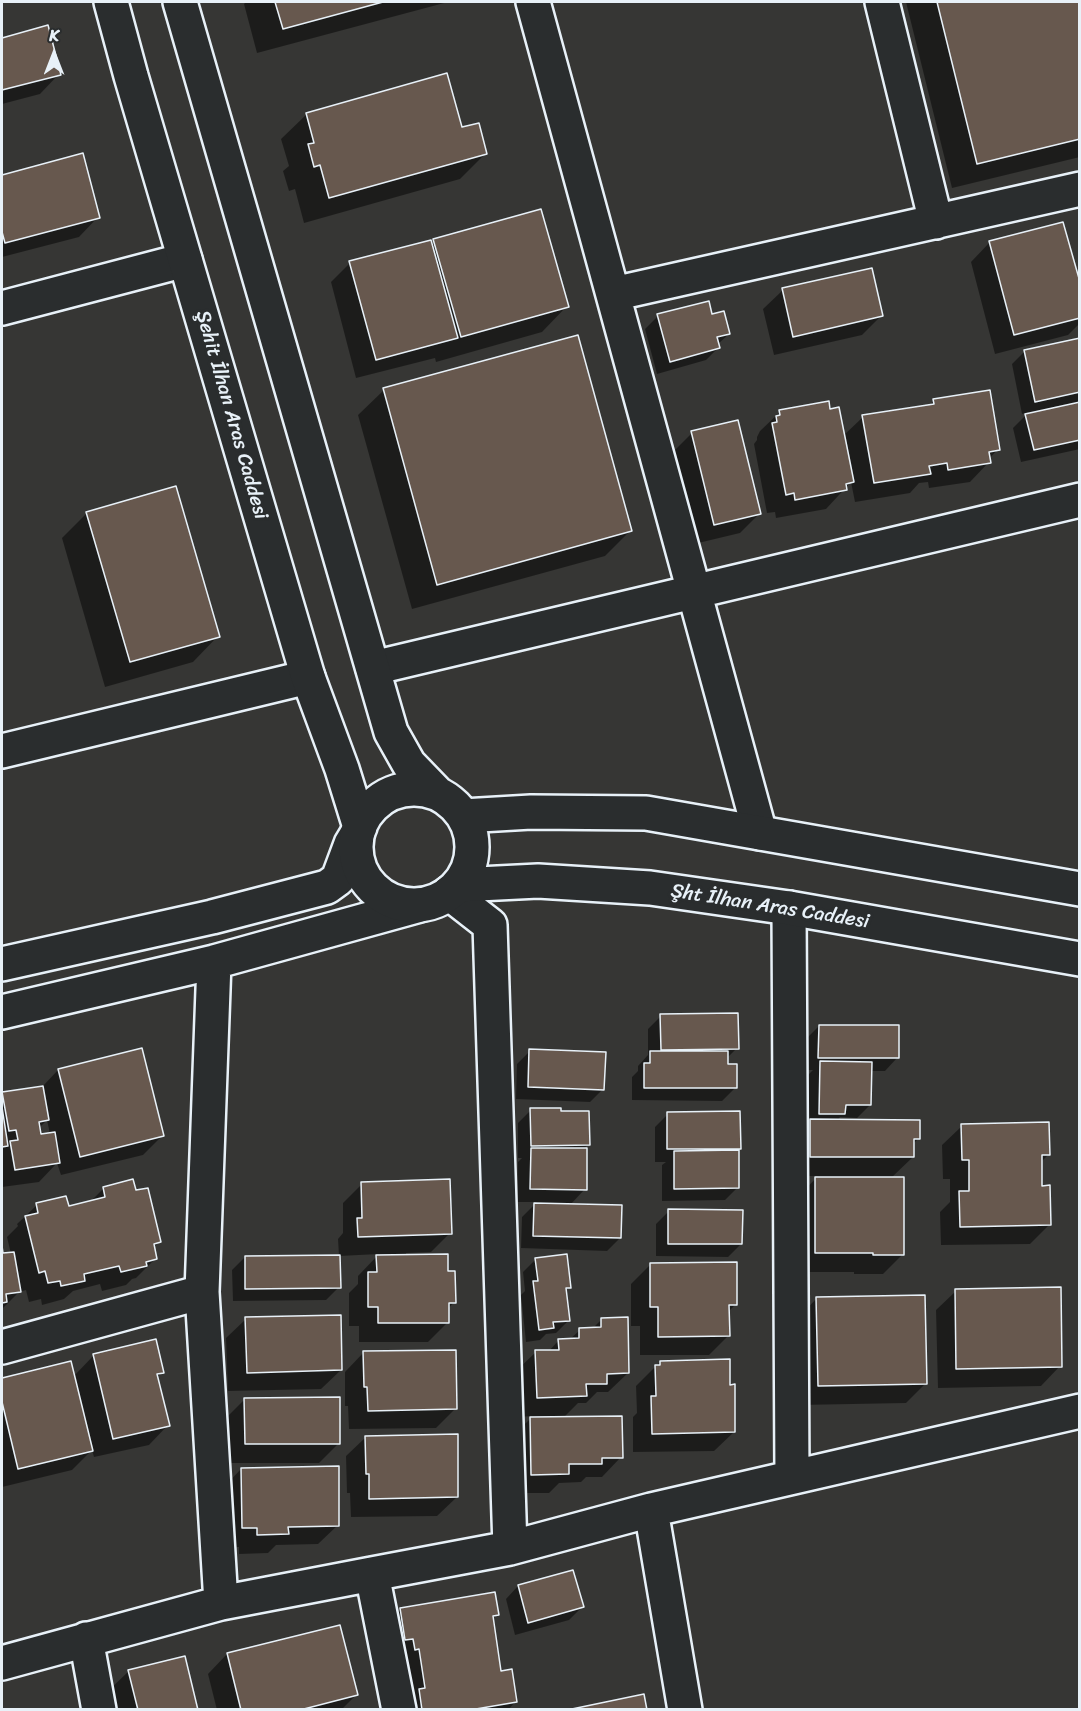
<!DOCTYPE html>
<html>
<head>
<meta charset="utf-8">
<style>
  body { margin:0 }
  #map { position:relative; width:1081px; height:1711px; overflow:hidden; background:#363634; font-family:Sriracha,sans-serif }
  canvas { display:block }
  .frame { position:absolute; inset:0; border:3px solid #e8f1f8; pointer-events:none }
  .north { position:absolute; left:24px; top:24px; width:60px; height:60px; -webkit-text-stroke:4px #2a2d2e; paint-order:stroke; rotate:0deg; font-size:16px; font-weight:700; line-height:24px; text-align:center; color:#e8f1f8 }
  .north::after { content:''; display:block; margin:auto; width:21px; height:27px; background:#e8f1f8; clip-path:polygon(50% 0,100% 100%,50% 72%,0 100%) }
</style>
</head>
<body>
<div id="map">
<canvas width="1081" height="1711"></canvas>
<div class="frame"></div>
<div class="north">K</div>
</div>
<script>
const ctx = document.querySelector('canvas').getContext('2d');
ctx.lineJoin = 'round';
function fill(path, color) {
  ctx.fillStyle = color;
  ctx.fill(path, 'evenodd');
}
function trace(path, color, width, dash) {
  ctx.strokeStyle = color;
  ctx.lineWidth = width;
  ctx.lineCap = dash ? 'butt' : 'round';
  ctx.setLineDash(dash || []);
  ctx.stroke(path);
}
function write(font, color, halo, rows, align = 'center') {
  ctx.font = font + ' Sriracha,sans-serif';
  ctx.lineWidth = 6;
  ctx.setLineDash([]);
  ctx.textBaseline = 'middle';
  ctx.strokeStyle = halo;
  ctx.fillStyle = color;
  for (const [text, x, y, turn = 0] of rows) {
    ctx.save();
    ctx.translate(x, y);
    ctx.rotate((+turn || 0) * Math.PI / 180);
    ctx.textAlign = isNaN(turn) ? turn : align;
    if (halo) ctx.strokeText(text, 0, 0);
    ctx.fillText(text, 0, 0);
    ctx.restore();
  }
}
const shadow = new Path2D(`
  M 246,2 L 448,2 L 257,53 L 244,4 Z
  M 906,2 L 1080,2 L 1080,157 L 952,188 Z
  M 47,27 L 59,74 L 40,94 L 2,104 L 2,39 Z
  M 307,114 L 461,129 L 486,153 L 460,179 L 304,223 L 295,189 L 289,191 L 283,171 L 289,166 L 281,139 Z
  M 82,155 L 98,217 L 79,237 L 2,257 L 2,177 Z
  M 434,241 L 567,306 L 542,332 L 436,362 L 435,358 L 356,378 L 331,282 L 350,263 L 431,244 Z
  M 990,242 L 1080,288 L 1080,323 L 1068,335 L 995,354 L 971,262 Z
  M 783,290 L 881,316 L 862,335 L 774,355 L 763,309 Z
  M 658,316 L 711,316 L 729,334 L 718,344 L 719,347 L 706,360 L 657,374 L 645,329 Z
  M 1080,339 L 1080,449 L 1021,462 L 1013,428 L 1029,412 L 1022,414 L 1012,364 L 1025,351 Z
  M 384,390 L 630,531 L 605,556 L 412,609 L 358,415 Z
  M 934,401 L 998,449 L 989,459 L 989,462 L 970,482 L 929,488 L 928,482 L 919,483 L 910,493 L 855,502 L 851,482 L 826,509 L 776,518 L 775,512 L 767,513 L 754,444 L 757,440 L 757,437 L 760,431 L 780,412 L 829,411 L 843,436 L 863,417 L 928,406 Z
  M 692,433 L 760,513 L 740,533 L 694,544 L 673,452 Z
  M 87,513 L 218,636 L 193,662 L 105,687 L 62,538 Z
  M 661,1016 L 737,1048 L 726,1059 L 735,1088 L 722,1101 L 632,1100 L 632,1077 L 638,1071 L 638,1066 L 648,1055 L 648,1029 Z
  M 819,1026 L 897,1058 L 885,1071 L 871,1071 L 870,1105 L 857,1118 L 840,1117 L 837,1121 L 918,1139 L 913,1144 L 913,1157 L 891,1178 L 902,1255 L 883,1274 L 854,1274 L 854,1272 L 796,1272 L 797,1198 L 818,1176 L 791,1176 L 807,1125 L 808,1075 L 813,1070 L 806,1070 L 806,1039 Z
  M 530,1051 L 603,1089 L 590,1102 L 516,1099 L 517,1064 Z
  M 58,1070 L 162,1136 L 143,1155 L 61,1175 L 57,1163 L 39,1182 L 2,1187 L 2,1094 L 42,1087 ZM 47,1120 L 50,1134 L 39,1136 L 38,1129 Z
  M 531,1110 L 560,1112 L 588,1144 L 583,1150 L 585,1189 L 570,1205 L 620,1238 L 607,1251 L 521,1248 L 522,1217 L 537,1202 L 518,1202 L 518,1162 L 522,1158 L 518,1158 L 518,1123 Z
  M 668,1114 L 739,1148 L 737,1150 L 738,1187 L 725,1200 L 662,1201 L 662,1165 L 666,1162 L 655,1162 L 655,1127 Z
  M 962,1126 L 1048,1155 L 1040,1163 L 1041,1187 L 1049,1225 L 1030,1244 L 941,1245 L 940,1212 L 950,1202 L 950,1179 L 943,1179 L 942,1145 Z
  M 362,1184 L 450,1233 L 431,1252 L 406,1253 L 406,1256 L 446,1272 L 454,1302 L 448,1309 L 448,1322 L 428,1342 L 359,1342 L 359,1326 L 349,1326 L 349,1293 L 358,1284 L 358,1276 L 379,1254 L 339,1256 L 339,1287 L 326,1300 L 233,1301 L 232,1270 L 245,1257 L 339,1256 L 338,1239 L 343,1233 L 343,1203 Z
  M 104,1188 L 135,1192 L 159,1242 L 153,1248 L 156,1258 L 136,1278 L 132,1279 L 126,1285 L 102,1291 L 100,1284 L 73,1291 L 64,1299 L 42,1305 L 41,1299 L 29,1302 L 26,1290 L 19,1292 L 2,1309 L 2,1255 L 11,1254 L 7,1237 L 18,1226 L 17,1224 L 37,1205 L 67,1208 L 89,1203 Z
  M 669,1211 L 741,1244 L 728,1257 L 656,1256 L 656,1224 Z
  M 536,1259 L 569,1287 L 565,1291 L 569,1320 L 556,1333 L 546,1334 L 540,1340 L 526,1342 L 521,1295 L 525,1291 L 523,1272 Z
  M 651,1264 L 736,1304 L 728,1312 L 728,1336 L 709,1355 L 640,1355 L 640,1326 L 631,1326 L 631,1284 Z
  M 956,1291 L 1060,1366 L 1041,1386 L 938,1388 L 936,1310 Z
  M 817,1298 L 925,1384 L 906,1403 L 799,1405 L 798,1318 Z
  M 246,1319 L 341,1370 L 321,1389 L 228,1391 L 226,1338 Z
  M 602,1319 L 628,1373 L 608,1392 L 597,1392 L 586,1403 L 578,1403 L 563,1418 L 621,1457 L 602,1477 L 586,1477 L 581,1482 L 559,1483 L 549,1493 L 512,1493 L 511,1438 L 533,1416 L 518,1417 L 516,1371 L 536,1352 L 548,1352 L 559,1340 L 569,1340 L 580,1330 L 592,1329 Z
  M 364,1352 L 455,1409 L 436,1428 L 349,1429 L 348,1406 L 345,1406 L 345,1372 Z
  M 94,1355 L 162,1372 L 157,1378 L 168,1425 L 149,1445 L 94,1457 L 92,1450 L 72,1470 L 2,1487 L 2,1379 L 70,1362 L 74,1376 Z
  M 660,1362 L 729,1387 L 734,1432 L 714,1451 L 633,1452 L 633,1417 L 637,1413 L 636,1386 Z
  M 245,1399 L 339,1443 L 319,1463 L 226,1463 L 225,1419 Z
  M 366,1437 L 457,1497 L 437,1516 L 351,1517 L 350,1493 L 347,1493 L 346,1456 Z
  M 241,1469 L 338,1525 L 318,1544 L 276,1545 L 268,1553 L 239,1554 L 239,1547 L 223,1547 L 222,1489 Z
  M 518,1586 L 582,1607 L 569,1620 L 515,1635 L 506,1599 Z
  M 401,1609 L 497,1614 L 492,1620 L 500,1672 L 516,1701 L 508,1710 L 401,1710 L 381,1628 Z
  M 227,1654 L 356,1695 L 341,1710 L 217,1710 L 208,1674 Z
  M 129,1671 L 196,1710 L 114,1710 L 109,1690 Z`);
const building = new Path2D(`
  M 275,2 L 383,2 L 283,29 Z
  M 937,2 L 1080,2 L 1080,139 L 977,164 Z
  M 48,25 L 61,75 L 2,90 L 2,38 Z
  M 447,73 L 462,127 L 479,123 L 487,154 L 329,198 L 320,165 L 314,167 L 308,144 L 314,143 L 306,113 Z
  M 83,153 L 100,218 L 5,243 L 2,232 L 2,175 Z
  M 541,209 L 569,307 L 461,337 L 433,239 Z
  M 1063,222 L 1080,282 L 1080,318 L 1014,335 L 989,241 Z
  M 431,240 L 458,338 L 376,360 L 349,261 Z
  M 872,268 L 883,316 L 793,337 L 782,288 Z
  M 709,301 L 712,314 L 724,311 L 730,334 L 717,337 L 720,348 L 670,362 L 657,314 Z
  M 578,335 L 632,531 L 437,585 L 383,388 Z
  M 1080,338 L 1080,392 L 1035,402 L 1024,350 Z
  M 990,390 L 1000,450 L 989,452 L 991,463 L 948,470 L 947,463 L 929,466 L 931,474 L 874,483 L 862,415 L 934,404 L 933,399 Z
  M 829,401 L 830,409 L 839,407 L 854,482 L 846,484 L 847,490 L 795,500 L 794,493 L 786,495 L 772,423 L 777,422 L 776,416 L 780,415 L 779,410 Z
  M 1080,402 L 1080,440 L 1034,450 L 1025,414 Z
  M 738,420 L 761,514 L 714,525 L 691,431 Z
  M 176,486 L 220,637 L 130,662 L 86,512 Z
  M 738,1013 L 739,1049 L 661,1050 L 660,1014 Z
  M 819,1025 L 899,1025 L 899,1058 L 818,1058 Z
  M 142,1048 L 164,1136 L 80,1157 L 58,1069 Z
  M 529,1049 L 606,1052 L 604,1090 L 528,1087 Z
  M 650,1051 L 728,1051 L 728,1064 L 737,1064 L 737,1088 L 644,1088 L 644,1063 L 650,1063 Z
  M 820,1061 L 872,1062 L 871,1105 L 846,1105 L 845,1114 L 819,1114 Z
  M 43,1086 L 49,1120 L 39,1122 L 41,1134 L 55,1132 L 60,1163 L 15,1170 L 10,1141 L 18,1140 L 16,1130 L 9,1131 L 2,1092 Z
  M 2,1107 L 8,1146 L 2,1147 Z
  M 530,1108 L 561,1108 L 561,1111 L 589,1111 L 590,1145 L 531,1146 Z
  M 740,1111 L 741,1149 L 667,1149 L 667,1112 Z
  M 810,1119 L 920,1120 L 920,1139 L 914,1139 L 914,1157 L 810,1157 Z
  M 1049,1122 L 1050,1155 L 1042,1155 L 1042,1186 L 1050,1185 L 1051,1225 L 960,1227 L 959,1191 L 969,1191 L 969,1160 L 962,1160 L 961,1124 Z
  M 531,1148 L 587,1148 L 587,1190 L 530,1189 Z
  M 739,1150 L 739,1188 L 674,1189 L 674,1151 Z
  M 815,1177 L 904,1177 L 904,1255 L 873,1255 L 873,1253 L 815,1253 Z
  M 133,1179 L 136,1190 L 148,1188 L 161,1242 L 154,1244 L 157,1259 L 146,1262 L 147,1266 L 121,1272 L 119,1266 L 84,1274 L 85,1281 L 61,1286 L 60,1281 L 48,1283 L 45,1271 L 39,1273 L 25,1216 L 38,1213 L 36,1203 L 66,1196 L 69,1206 L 105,1197 L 103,1187 Z
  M 450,1179 L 452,1234 L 358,1237 L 357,1218 L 362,1218 L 361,1182 Z
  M 534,1203 L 622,1205 L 621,1238 L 533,1236 Z
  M 668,1209 L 743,1210 L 742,1244 L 668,1244 Z
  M 2,1246 L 3,1253 L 14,1252 L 21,1292 L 6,1294 L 7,1302 L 2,1303 Z
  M 448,1254 L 448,1271 L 455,1271 L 456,1303 L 449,1303 L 449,1323 L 378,1323 L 378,1307 L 368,1307 L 368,1272 L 377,1272 L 376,1255 Z
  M 567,1254 L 571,1288 L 566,1288 L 570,1321 L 553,1322 L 554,1328 L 539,1330 L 533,1281 L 538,1281 L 535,1258 Z
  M 340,1255 L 341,1288 L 245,1289 L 245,1256 Z
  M 737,1262 L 737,1305 L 729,1305 L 730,1336 L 658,1337 L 658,1307 L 650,1307 L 650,1263 Z
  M 1061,1287 L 1062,1367 L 956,1369 L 955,1289 Z
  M 925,1295 L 927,1384 L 818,1386 L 816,1297 Z
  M 341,1315 L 342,1370 L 247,1373 L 245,1317 Z
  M 628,1317 L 629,1373 L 607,1374 L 607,1384 L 586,1384 L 587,1396 L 537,1398 L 535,1350 L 559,1350 L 558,1339 L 579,1338 L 579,1328 L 601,1327 L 601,1318 Z
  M 156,1339 L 164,1373 L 157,1374 L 170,1426 L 113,1439 L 93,1354 Z
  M 456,1350 L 457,1409 L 368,1411 L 367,1387 L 364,1387 L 363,1351 Z
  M 730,1359 L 730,1385 L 735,1384 L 735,1432 L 652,1434 L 651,1396 L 656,1396 L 655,1365 L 660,1365 L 660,1361 Z
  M 71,1361 L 93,1451 L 18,1469 L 2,1402 L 2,1378 Z
  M 340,1397 L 340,1444 L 245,1444 L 244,1398 Z
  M 622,1416 L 623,1458 L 602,1458 L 602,1464 L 569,1464 L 569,1474 L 531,1475 L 530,1417 Z
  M 458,1434 L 458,1497 L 369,1499 L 369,1474 L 366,1474 L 365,1436 Z
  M 339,1466 L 339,1526 L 288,1527 L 289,1534 L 257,1535 L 257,1528 L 242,1528 L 241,1468 Z
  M 573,1570 L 584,1607 L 528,1623 L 518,1585 Z
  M 495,1592 L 499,1615 L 493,1616 L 501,1671 L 512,1669 L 517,1702 L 470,1710 L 422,1710 L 419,1689 L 425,1688 L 419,1649 L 415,1650 L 413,1639 L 405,1640 L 400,1608 Z
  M 340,1625 L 358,1695 L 300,1710 L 241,1710 L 227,1653 Z
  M 185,1656 L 198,1710 L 138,1710 L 128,1670 Z
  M 644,1694 L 647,1710 L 567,1710 Z`);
const street = new Path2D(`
  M 533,2 L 760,833
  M 882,2 L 936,222
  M 613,294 L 1080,189
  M 2,308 L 185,260
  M 373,668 L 1080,500
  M 2,751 L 308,677
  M 449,893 L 490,925 L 510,1548
  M 789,908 L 792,1477
  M 214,962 L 202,1292 L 221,1603
  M 2,964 L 212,917 L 327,887 L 338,879 L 351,844 L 357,834
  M 2,1012 L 214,962 L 420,905
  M 2,1347 L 202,1292
  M 651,1510 L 685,1710
  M 86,1639 L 99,1710
  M 2,1663 L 221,1603 L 372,1574
  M 399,1710 L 372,1574 L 510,1548 L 651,1510 L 1080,1411`);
const secondary = new Path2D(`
  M 111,2 L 131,76 L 308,677 L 342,769 L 360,827
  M 180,2 L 391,732 L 409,764 L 437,793
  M356 847a58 58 0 1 1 116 0a58 58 0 1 1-116 0Z
  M 463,816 L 531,812 L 646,813 L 1080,889
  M 458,885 L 538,881 L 650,888 L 789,908 L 1080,959`);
const streetNames = [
  ["Şehit İlhan Aras Caddesi",231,415,74],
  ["Şht İlhan Aras Caddesi",770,907,9]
];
fill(shadow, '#0007');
fill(building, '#67584e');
trace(building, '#e8f1f8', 1.5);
trace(street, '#e8f1f8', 38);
trace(secondary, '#e8f1f8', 38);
trace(street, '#2a2d2e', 33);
trace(secondary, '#2a2d2e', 33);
write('20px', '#e8f1f8', '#2a2d2e', streetNames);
</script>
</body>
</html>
